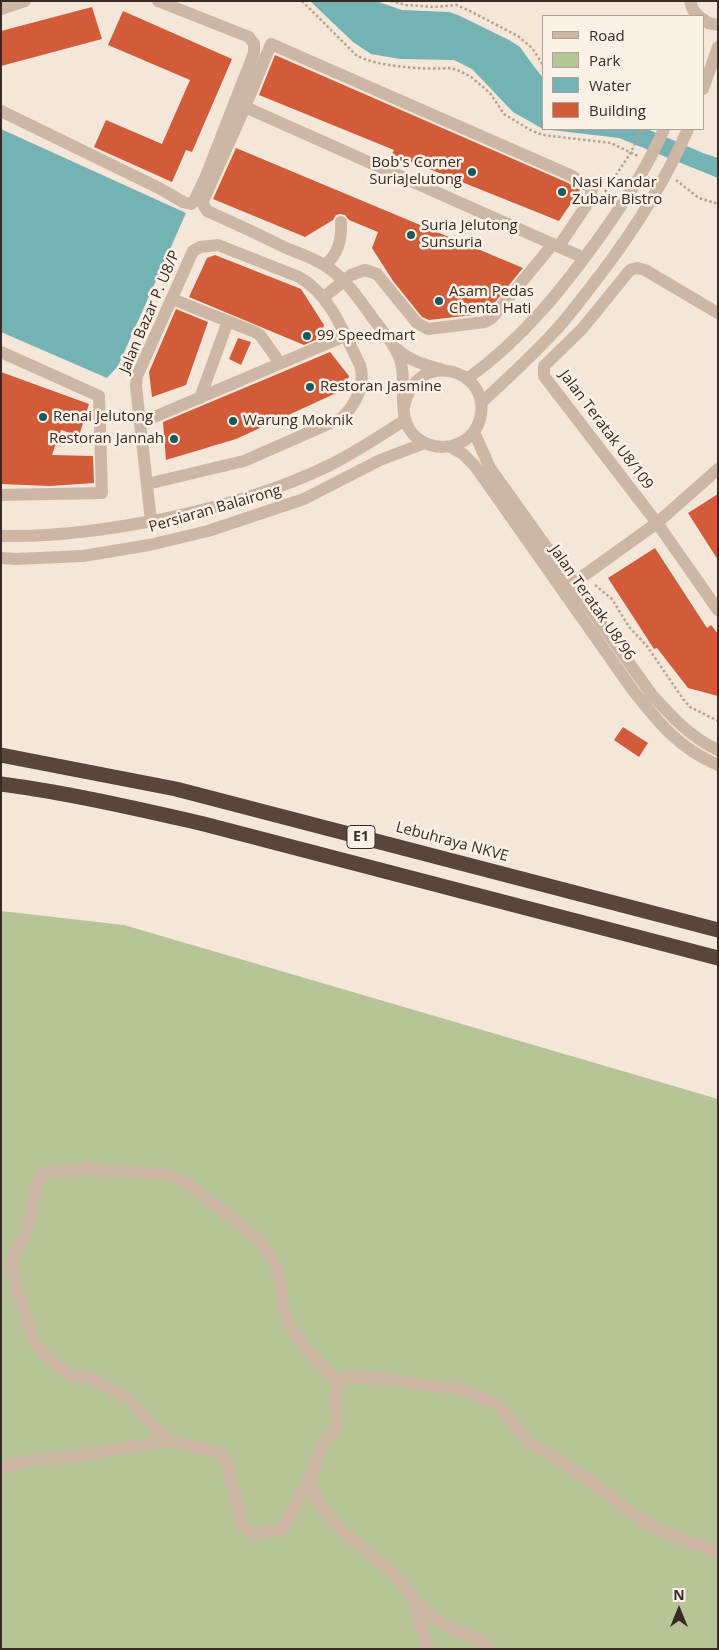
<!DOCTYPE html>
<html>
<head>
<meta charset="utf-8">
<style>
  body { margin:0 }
  #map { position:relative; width:719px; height:1650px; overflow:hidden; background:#f4e7d9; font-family:"Open Sans",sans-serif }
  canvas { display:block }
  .frame { position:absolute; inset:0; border:2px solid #382b26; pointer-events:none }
  .legend { position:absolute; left:542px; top:15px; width:162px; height:115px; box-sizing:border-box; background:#fbf1e6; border:1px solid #ada299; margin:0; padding:6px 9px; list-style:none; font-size:15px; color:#382b26 }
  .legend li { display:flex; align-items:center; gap:10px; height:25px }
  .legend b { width:25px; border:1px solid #ada299 }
  .north { position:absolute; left:654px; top:1585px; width:50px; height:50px; -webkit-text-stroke:4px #fbf1e6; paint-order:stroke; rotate:0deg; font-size:14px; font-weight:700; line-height:20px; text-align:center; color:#382b26 }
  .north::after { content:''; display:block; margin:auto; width:18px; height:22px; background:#382b26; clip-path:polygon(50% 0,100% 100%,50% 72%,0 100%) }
</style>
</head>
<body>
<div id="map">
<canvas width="719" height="1650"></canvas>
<div class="frame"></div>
<ul class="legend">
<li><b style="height:6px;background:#cdb6a4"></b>Road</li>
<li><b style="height:14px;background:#b6c498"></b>Park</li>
<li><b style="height:14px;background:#75b2b4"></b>Water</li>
<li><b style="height:14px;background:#d25b39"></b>Building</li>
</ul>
<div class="north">N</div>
</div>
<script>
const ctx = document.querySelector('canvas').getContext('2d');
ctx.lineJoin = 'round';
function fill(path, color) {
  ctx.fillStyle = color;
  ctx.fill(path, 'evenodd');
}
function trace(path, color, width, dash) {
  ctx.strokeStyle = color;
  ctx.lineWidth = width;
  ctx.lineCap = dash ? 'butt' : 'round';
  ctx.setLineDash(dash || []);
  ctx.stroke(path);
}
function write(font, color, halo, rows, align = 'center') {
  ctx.font = font + ' "Open Sans",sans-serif';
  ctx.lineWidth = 5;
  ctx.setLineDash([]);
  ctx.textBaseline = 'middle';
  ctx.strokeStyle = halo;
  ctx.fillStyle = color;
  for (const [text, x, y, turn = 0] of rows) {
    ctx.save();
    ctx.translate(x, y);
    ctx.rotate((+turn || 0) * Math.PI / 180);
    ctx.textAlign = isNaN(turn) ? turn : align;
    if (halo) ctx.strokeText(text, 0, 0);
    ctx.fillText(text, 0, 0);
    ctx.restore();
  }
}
const green = new Path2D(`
  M 1,911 L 124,925 L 718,1099 L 718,1649 L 1,1649 Z`);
const water = new Path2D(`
  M 310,1 L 376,1 L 402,10 L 449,12 L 458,15 L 509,40 L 520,47 L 530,61 L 543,78 L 543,129 L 513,112 L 472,69 L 454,60 L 400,59 L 371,54 L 353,42 Z
  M 1,129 L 186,213 L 118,366 L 107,378 L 1,332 Z
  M 543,129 L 647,129 L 703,153 L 718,158 L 718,178 L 619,138 Z`);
const building = new Path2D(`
  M 92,7 L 102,39 L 1,66 L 1,31 Z
  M 123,11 L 232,59 L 192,152 L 186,150 L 172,182 L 94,147 L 106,120 L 162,144 L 190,80 L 108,45 Z
  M 275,55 L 566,182 L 580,190 L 559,221 L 392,154 L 394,150 L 259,95 Z
  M 236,148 L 523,268 L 487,312 L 482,314 L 429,320 L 422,317 L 393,281 L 372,248 L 378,232 L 349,220 L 345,215 L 340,214 L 336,215 L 333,220 L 305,237 L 213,199 Z
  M 215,255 L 301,289 L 324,325 L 320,338 L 304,345 L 189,297 L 207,258 Z
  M 176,309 L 208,322 L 186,385 L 152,397 L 149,372 Z
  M 238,338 L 251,342 L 241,365 L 229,359 Z
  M 330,352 L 349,376 L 345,389 L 236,439 L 166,460 L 163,422 Z
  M 1,372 L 89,404 L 79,436 L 61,430 L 52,455 L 93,456 L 94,483 L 50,486 L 1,484 Z
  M 718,494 L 718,560 L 688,513 Z
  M 655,548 L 707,628 L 711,625 L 718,634 L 718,696 L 688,688 L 657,648 L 654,649 L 608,578 Z
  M 623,727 L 648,743 L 639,757 L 614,740 Z`);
const path = new Path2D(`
  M 302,1 L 356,55 C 376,67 427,70 450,68 L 460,71 L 471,77 L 490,93 L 504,114 L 532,131 L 543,135 L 611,143 L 638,156
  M 391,1 L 406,5 L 434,7 L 456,5 L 470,11 L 518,36 L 532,48 L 543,65
  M 676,180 L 699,198 L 718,204
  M 605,192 L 631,152 L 642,129
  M 595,585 L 612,599 L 629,627 L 647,646 L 683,699 L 690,707 L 718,721`);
const minor = new Path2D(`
  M 690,1 L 693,10 L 699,16
  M 1,9 L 25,1
  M 703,19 L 708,23 L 718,25
  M 703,89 L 718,47
  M 245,107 L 584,258
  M 1,111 L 159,188 L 183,202 L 191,204 L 194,201 L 206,176 L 254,53 L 254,44 L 249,37 L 158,1
  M 325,265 C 338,255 342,238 341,222
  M 324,297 L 351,275 L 365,270 L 377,274 L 417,323 L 428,329 L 485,322 L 492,318 L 553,244
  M 172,299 L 255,332 L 260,335 L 280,363
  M 718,313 L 645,270 L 637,268 L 630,270 L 582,329 L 544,366 L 544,376 L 657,523 L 718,610
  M 397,349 C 410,361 425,365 441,369
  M 1,352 L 99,396 L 102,493 L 1,495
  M 467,379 C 524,338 564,287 604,231 C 627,198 648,166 664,129
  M 200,398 L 228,321
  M 481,403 C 506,380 531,357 555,331 C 571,314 585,294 600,275 C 635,229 665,182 688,129
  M 404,407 C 415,349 488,367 481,414 C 477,444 441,457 417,438 C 395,420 407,387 401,363 C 397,347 384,333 375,321 C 360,301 346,278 324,265 C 313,258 299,253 286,248 C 260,235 234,223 207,211 L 204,206 L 203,201 L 245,107 L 271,44 L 570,175 L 592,188 L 590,200 L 559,246
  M 140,423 L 345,336
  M 474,432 L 490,468 L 652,695 C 671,716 691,738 718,750
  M 451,447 L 463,454 L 475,466 L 632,689 C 658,722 678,748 718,765
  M 147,484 L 244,461 L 342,418 C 356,404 366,384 360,365 C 344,334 331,295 299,277 L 218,245 L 200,247 L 193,251 L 137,376 L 136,386 L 140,423 L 151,521
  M 1,536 C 58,537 112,529 168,518 C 224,506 279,490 330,465 C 356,452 381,435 405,420
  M 1,558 L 16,559 L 83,556 L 149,545 L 208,531 L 304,499 L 380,460 L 425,443
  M 565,589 L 657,523 L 718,469
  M 168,1441 L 128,1398 L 90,1378 L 71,1375 L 45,1355 L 33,1339 L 11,1269 C 10,1255 18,1250 24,1238 C 34,1217 31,1194 42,1174 L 51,1172 L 74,1171 L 89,1168 L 102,1171 L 166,1174 L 184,1181 L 256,1237 L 268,1252 L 276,1266 L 281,1286 L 283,1310 L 289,1325 L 307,1350 L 337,1381
  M 1,1468 L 29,1461 L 82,1455 L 168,1441 L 221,1453 L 226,1462 L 233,1486 L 241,1524 L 253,1534 L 282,1529 L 310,1478 L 322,1444 L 335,1431 L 338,1422 L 335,1407 L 337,1381 L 347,1377 L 387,1379 L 463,1390 L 497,1404 L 530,1444 L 552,1455 L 604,1491 L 630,1512 L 654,1527 L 670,1535 L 718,1552
  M 310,1478 C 311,1482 311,1488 313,1493 C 330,1528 375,1554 401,1582 C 408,1590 413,1599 420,1606 C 426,1612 434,1618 441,1623 C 457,1633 477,1634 491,1649
  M 411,1599 L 426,1639 L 427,1649`);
const highway = new Path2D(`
  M 1,755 L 176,789 L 718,930
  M 1,784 C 69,793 134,808 200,823 L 718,958`);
const markers = [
  [472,172,5,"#185a5d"],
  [562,192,5,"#185a5d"],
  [411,235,5,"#185a5d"],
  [439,301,5,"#185a5d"],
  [307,336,5,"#185a5d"],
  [310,387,5,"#185a5d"],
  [43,417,5,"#185a5d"],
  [233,421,5,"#185a5d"],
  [174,439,5,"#185a5d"]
];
const shields = [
  [361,837,28]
];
const shieldNames = [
  ["E1",361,837]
];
const poiNames = [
  ["Bob's Corner",462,163,"right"],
  ["SuriaJelutong",462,180,"right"],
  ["Nasi Kandar",572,183],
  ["Zubair Bistro",572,200],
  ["Suria Jelutong",421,226],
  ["Sunsuria",421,243],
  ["Asam Pedas",449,292],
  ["Chenta Hati",449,309],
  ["99 Speedmart",317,336],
  ["Restoran Jasmine",320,387],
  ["Renai Jelutong",53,417],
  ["Warung Moknik",243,421],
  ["Restoran Jannah",164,439,"right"]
];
const streetNames = [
  ["Jalan Bazar P. U8/P",150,312,-67],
  ["Jalan Teratak U8/109",606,430,53],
  ["Persiaran Balairong",215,509,-16],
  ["Jalan Teratak U8/96",592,603,55],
  ["Lebuhraya NKVE",452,842,15]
];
fill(green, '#b6c498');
fill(water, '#75b2b4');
fill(building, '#d25b39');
trace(path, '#b9a08e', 2.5, [2.5, 2.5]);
trace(minor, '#cdb6a4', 12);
trace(highway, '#5a453c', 15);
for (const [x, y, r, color] of markers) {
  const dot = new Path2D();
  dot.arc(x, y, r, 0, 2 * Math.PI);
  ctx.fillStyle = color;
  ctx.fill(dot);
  trace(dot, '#fbf1e6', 2);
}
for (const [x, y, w] of shields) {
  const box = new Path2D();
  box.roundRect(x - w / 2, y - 11.5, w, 23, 4);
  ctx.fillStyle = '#fbf1e6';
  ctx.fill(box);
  trace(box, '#382b26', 1);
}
write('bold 14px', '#382b26', null, shieldNames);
write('15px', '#382b26', '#fbf1e6', poiNames, 'left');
write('15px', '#382b26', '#fbf1e6', streetNames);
</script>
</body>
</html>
